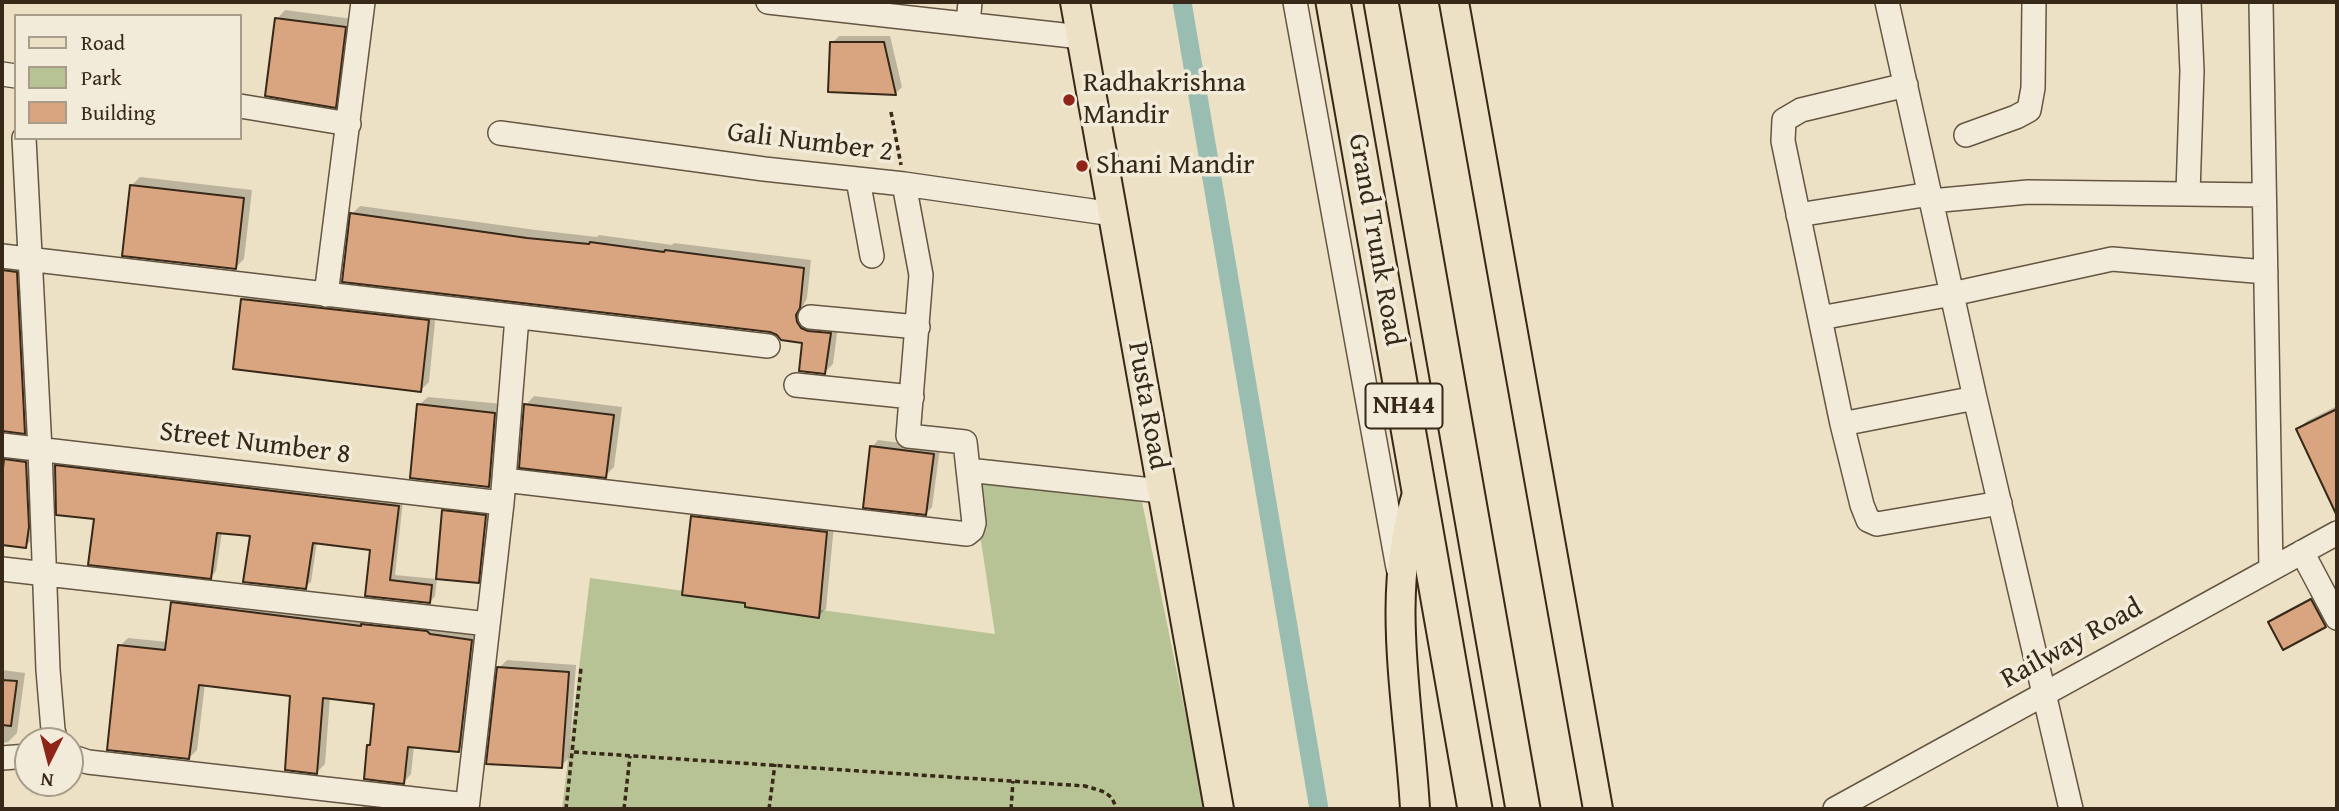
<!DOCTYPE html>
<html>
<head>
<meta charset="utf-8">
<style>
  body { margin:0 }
  #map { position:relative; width:2339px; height:811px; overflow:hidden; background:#ece0c5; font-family:"Gentium Book Plus",serif }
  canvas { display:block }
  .frame { position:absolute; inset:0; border:4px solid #372817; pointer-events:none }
  .legend { position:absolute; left:14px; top:14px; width:228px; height:126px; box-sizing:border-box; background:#f3ebd9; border:2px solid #a89d8b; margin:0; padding:9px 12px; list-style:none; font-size:21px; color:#372817 }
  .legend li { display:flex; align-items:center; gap:14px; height:35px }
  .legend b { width:35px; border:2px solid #a89d8b }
  .north { position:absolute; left:14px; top:727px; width:70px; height:70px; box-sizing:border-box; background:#f3ebd9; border:2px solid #a89d8b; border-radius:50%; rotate:186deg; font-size:19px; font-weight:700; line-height:28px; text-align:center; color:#372817 }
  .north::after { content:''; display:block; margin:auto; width:24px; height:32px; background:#8f2418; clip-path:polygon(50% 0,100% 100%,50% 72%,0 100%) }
</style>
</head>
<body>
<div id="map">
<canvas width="2339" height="811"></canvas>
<div class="frame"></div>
<ul class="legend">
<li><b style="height:9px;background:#ece0c5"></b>Road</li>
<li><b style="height:19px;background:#b7c295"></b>Park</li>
<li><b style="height:19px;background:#d9a580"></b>Building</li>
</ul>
<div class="north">N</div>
</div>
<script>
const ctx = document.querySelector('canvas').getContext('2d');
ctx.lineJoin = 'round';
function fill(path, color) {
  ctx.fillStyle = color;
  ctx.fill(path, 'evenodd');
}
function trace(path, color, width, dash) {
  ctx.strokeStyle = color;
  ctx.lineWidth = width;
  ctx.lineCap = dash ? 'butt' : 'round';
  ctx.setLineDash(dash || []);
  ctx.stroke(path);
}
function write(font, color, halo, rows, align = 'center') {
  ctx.font = font + ' "Gentium Book Plus",serif';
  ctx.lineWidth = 7;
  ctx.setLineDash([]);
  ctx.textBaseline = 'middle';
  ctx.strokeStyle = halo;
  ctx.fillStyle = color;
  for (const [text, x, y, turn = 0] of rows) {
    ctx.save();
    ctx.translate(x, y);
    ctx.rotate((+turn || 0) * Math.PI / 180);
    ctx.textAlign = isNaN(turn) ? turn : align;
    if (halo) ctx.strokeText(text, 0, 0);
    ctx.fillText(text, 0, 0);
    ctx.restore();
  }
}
const green = new Path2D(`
  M 971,474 L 1142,502 L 1205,809 L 562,809 L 590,578 L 995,634 Z`);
const shadow = new Path2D(`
  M 285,10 L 353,19 L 344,97 L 335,106 L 277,19 Z
  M 839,36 L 890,36 L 902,87 L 896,93 L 830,90 L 832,43 Z
  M 140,177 L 252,190 L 244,259 L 235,268 L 132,185 Z
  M 360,206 L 536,230 L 597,237 L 599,235 L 672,245 L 674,243 L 811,260 L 807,298 L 803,306 L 804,314 L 838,326 L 833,364 L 825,372 L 804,341 L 352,214 Z
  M 2,259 L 24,264 L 32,424 L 24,432 L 2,430 Z
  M 251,291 L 436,312 L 429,382 L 421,390 L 242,300 Z
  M 534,396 L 622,407 L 614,467 L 605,476 L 526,405 Z
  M 428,397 L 503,404 L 497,477 L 489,486 L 419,405 Z
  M 2337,406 L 2337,504 L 2334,505 L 2298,429 L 2307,421 Z
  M 878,440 L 940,448 L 932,507 L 926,513 L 872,447 Z
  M 12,454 L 32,456 L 32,539 L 26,546 L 2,543 L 2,491 L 6,460 Z
  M 62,460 L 403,500 L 395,575 L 437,579 L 435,596 L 430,602 L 367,594 L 372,549 L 317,542 L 311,582 L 305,587 L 252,535 L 222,532 L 216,571 L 211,577 L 96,517 L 56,466 Z
  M 450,505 L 492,509 L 485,575 L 478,581 L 444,511 Z
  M 701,509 L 834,525 L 826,609 L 818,616 L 693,517 Z
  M 2318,594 L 2332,619 L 2325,625 L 2283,648 L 2270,622 L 2276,616 Z
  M 180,595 L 479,633 L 467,742 L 459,750 L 414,746 L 411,774 L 404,782 L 369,746 L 372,742 L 376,703 L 330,697 L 325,764 L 317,772 L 292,694 L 205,684 L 197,750 L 189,758 L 120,646 L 128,638 L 168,642 L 172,603 Z
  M 507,660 L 576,665 L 569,758 L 561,766 L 499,668 Z
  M 2,670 L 25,673 L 17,733 L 8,742 L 2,743 Z
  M 369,799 L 415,809 L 360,809 Z`);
const canal = new Path2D(`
  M 1182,2 L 1319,809`);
const building = new Path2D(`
  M 275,18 L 346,27 L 336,108 L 265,96 Z
  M 830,42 L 884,42 L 896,95 L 828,92 Z
  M 130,185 L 244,198 L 236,269 L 122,256 Z
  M 350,213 L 527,238 L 589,244 L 590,242 L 664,252 L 665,250 L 804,268 L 800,308 L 796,315 L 797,322 L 801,328 L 808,331 L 831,333 L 825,374 L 799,371 L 802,343 L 781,340 L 777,335 L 770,332 L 342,282 Z
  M 2,270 L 17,272 L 25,434 L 2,431 Z
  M 241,299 L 429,320 L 421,392 L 233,369 Z
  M 417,404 L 495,413 L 489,487 L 410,478 Z
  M 524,404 L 614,415 L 606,478 L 519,468 Z
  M 2337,409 L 2337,516 L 2296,429 Z
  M 870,446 L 934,454 L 926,515 L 863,508 Z
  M 4,459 L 26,462 L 29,527 L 26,548 L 2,545 L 2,477 Z
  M 55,465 L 399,506 L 390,580 L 432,585 L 430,603 L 365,596 L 370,550 L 313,543 L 306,589 L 243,582 L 250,536 L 217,533 L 211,579 L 88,565 L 94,519 L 56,515 Z
  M 442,510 L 486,515 L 479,583 L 436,579 Z
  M 691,516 L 827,532 L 819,618 L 745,607 L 745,603 L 682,595 Z
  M 2311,599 L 2326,627 L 2283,650 L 2268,622 Z
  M 171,602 L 361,626 L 361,624 L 427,631 L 430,634 L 472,640 L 459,752 L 408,747 L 404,784 L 364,779 L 367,745 L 370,745 L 374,704 L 323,698 L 317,774 L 285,770 L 290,696 L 199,685 L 189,759 L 107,750 L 118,645 L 165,650 Z
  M 497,667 L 569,672 L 562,768 L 486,764 Z
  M 2,680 L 17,681 L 11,726 L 2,725 Z`);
const path = new Path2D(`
  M 891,112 L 901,165
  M 574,752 L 1085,786 C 1101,791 1112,791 1116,809
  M 566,809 L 581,668
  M 624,809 L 630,756
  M 769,809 L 775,764
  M 1011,809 L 1013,781`);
const minor = new Path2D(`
  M 768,2 L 1081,37
  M 1295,2 L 1398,568
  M 1887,2 L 1975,398 L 2071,809
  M 2261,2 L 2271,569
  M 968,24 L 970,2
  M 2,74 L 16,76
  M 1906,85 L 1801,110 L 1784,120 L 1783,141 L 1842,424 L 1862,505 L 1868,520 L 1877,524 L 2000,503
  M 240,106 L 349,124
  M 500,133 L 764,169 L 904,184 L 1113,214
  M 1966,135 L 2016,117 L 2029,110 L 2033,88 L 2034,2
  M 24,138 L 40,450 L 48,670 L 53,730 L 56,741
  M 858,180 L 872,256
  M 2188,193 L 2192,71 L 2189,2
  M 1931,201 L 2028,192 L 2264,195
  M 1798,215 L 1930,194
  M 2,256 L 768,346
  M 326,295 L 363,2
  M 810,317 L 918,327
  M 1820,318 L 1952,294 L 2112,259 L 2266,272
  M 796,385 L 912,397
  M 1842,424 L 1975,398
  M 2,445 L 502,503
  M 968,470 L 1161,491
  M 504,480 L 967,534 L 972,530 L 974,523 L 965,442 L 908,436 L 921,275 L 904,184
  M 2302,552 L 2337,618
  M 2,569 L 488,624
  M 70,756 L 88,762 L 467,805
  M 2,758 L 28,756
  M 467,809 L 502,503 L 517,317
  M 1835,809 L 2337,533`);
const major = new Path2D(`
  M 1075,2 L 1219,809
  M 1454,2 L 1598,809
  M 1415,809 C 1409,703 1384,594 1418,491`);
const highway = new Path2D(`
  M 1333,2 L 1475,809
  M 1381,2 L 1523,809`);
const markers = [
  [1069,100,7,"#8f2418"],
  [1082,166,7,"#8f2418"]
];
const shields = [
  [1404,406,77]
];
const shieldNames = [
  ["NH44",1404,406]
];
const poiNames = [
  ["Radhakrishna",1083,84],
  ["Mandir",1083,116],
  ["Shani Mandir",1096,166]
];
const streetNames = [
  ["Gali Number 2",810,143,7],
  ["Grand Trunk Road",1375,240,80],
  ["Pusta Road",1147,406,80],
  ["Street Number 8",255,444,7],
  ["Railway Road",2072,644,-29]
];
fill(green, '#b7c295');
fill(shadow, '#0003');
trace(canal, '#99bdb1', 19);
fill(building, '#d9a580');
trace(building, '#372817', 2);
trace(minor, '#645642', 26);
trace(major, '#372817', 32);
trace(highway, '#372817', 37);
trace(path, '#372817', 3.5, [5, 3.5]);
trace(minor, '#f3ebd9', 23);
trace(major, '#ece0c5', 28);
trace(highway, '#ece0c5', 33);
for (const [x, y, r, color] of markers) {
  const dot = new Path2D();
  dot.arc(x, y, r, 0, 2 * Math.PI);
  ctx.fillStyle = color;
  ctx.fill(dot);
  trace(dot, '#f3ebd9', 2.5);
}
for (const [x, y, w] of shields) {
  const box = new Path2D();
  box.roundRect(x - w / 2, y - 22.5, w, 45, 5);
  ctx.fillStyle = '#f3ebd9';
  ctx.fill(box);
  trace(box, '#372817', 2);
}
write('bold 26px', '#372817', null, shieldNames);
write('28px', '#372817', '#f3ebd9', poiNames, 'left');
write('28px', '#372817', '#f3ebd9', streetNames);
</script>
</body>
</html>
